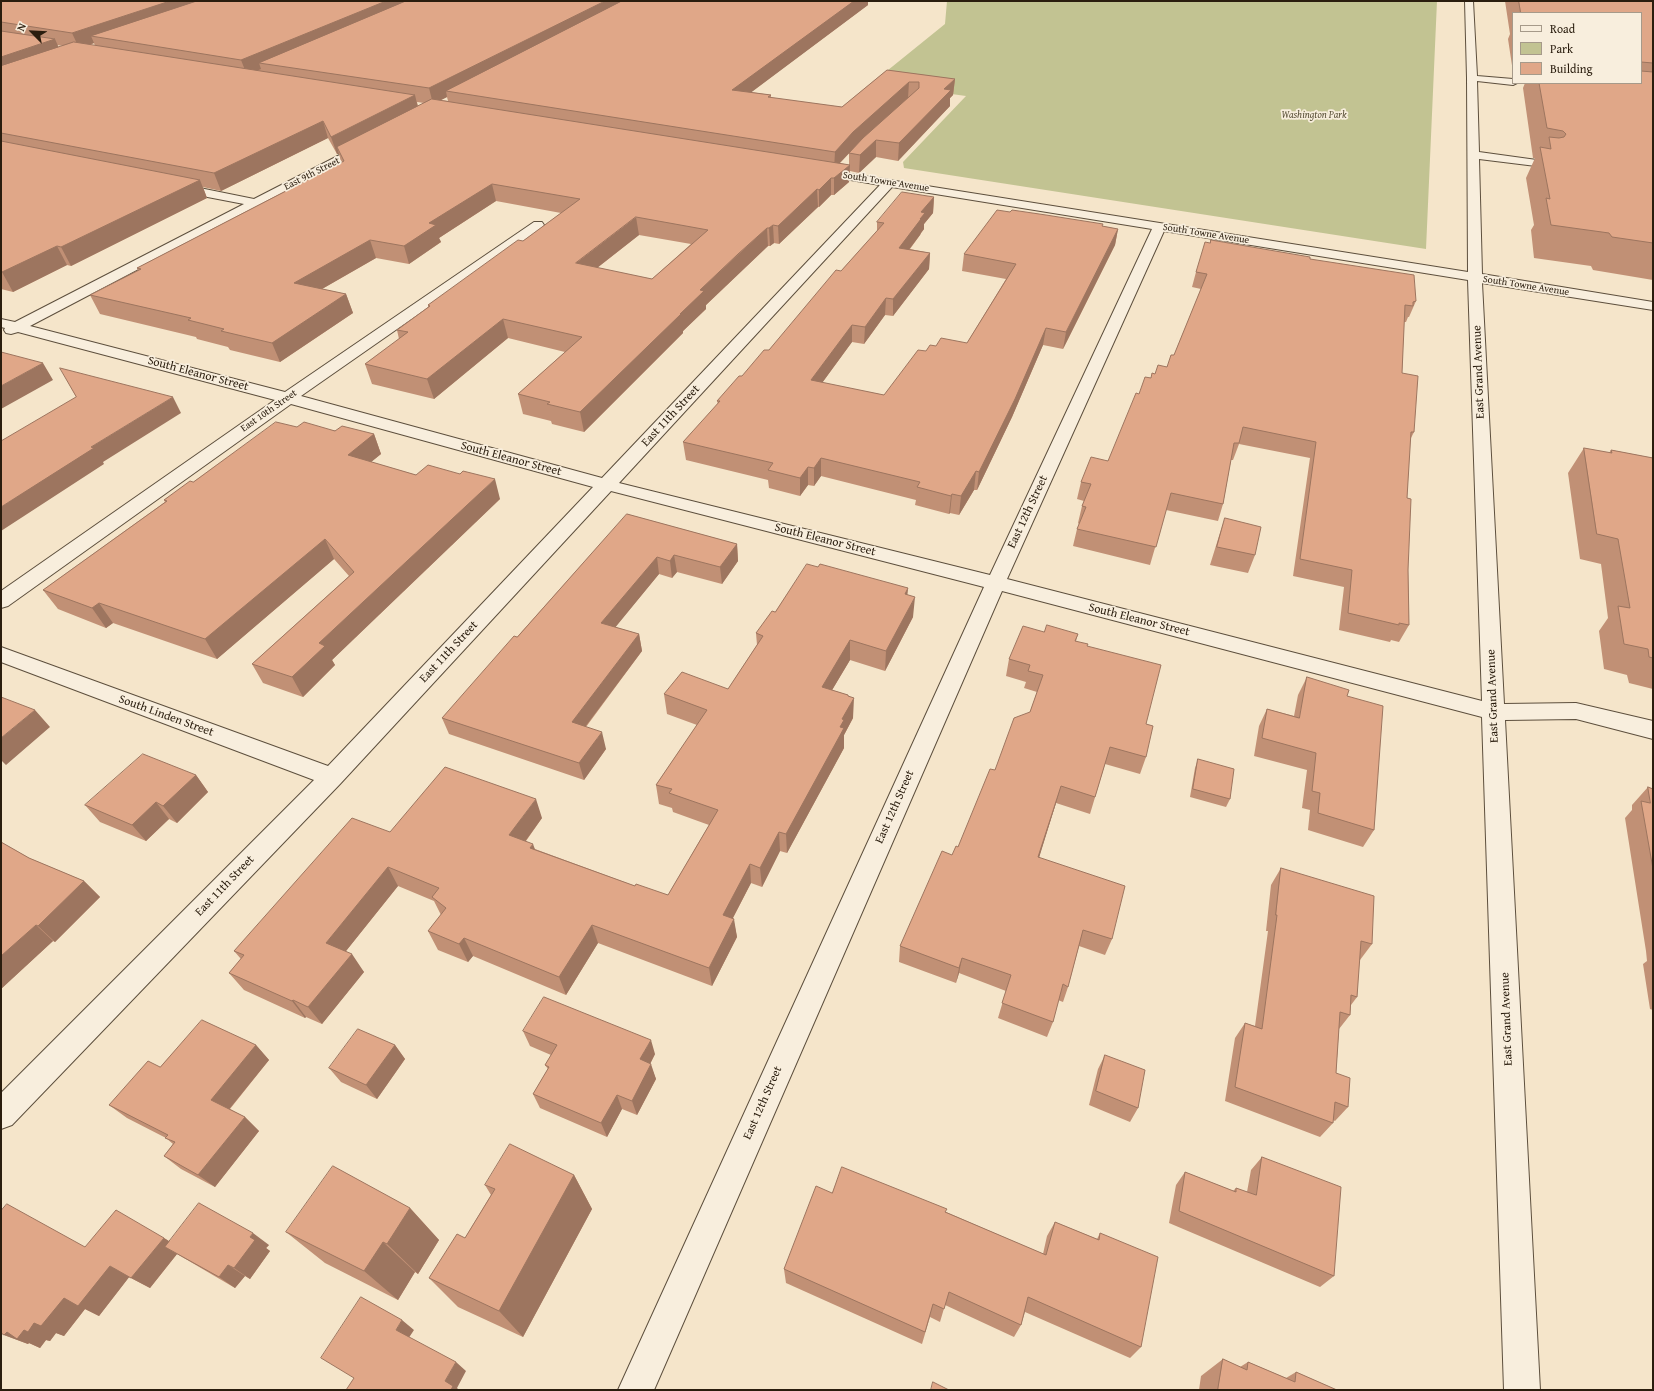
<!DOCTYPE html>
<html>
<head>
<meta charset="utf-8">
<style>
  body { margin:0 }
  #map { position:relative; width:1654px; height:1391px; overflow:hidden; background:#f5e5ca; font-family:"Gentium Book Plus",serif }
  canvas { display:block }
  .frame { position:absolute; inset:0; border:2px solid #2a1d0e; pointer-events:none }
  .legend { position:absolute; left:1512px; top:12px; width:130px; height:72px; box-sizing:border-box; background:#f8eedd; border:1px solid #a69a8a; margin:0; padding:5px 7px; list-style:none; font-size:12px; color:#2a1d0e }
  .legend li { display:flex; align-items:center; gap:8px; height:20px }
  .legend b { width:20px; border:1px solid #a69a8a }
  .north { position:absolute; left:12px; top:12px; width:40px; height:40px; -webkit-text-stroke:3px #f8eedd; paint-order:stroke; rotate:294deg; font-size:11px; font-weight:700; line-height:16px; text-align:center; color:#2a1d0e }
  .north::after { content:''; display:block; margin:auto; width:14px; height:18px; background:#2a1d0e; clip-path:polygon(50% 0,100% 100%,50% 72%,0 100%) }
</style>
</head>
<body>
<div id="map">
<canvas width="1654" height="1391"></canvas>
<div class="frame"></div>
<ul class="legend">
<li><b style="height:5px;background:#f8eedd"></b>Road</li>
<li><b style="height:11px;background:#c2c392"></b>Park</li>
<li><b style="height:11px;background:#e0a788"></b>Building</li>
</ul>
<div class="north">N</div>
</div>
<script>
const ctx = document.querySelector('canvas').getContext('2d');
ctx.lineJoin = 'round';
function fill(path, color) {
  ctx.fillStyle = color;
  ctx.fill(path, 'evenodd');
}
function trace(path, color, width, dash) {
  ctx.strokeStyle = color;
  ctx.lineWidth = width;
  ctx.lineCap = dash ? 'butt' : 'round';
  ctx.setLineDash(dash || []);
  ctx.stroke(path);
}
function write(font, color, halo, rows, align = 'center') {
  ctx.font = font + ' "Gentium Book Plus",serif';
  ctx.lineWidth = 3.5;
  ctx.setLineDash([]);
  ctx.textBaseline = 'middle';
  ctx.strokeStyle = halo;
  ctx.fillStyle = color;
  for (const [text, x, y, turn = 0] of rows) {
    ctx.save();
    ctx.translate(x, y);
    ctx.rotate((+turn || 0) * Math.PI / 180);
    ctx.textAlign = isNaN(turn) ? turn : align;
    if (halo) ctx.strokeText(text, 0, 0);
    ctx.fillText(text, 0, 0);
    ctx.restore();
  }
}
const green = new Path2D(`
  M 947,1 L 1437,1 L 1426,249 L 904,168 L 903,162 L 966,96 L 872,83 L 945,24 Z`);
const minor = new Path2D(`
  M 1465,1 L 1473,1 L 1477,76 L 1513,79 L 1513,83 L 1517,83 L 1513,85 L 1477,81 L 1479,152 L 1544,161 L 1548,162 L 1550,164 L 1548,166 L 1544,167 L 1479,159 L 1482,274 L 1653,302 L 1653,310 L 1482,283 L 1504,704 L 1576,703 L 1653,721 L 1653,739 L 1576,719 L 1505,720 L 1540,1390 L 1504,1390 L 1482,717 L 1002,591 L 654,1390 L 618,1390 L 984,587 L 611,491 L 340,784 L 12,1125 L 1,1129 L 1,1093 L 314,780 L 1,662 L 1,647 L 328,766 L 593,487 L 291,404 L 8,606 L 1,608 L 1,591 L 275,400 L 18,332 L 11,334 L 6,333 L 4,330 L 5,328 L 1,327 L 1,319 L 15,322 L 244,204 L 171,190 L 169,187 L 171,184 L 175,183 L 254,199 L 363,143 L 371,143 L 373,145 L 371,147 L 30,326 L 285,392 L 534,222 L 542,222 L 544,225 L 542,228 L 301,396 L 602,478 L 880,185 L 816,174 L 814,172 L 816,170 L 820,169 L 1468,272 L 1467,78 ZM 892,187 L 1152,229 L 990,575 L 619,483 ZM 1164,231 L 1468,280 L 1482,701 L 1007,579 Z`);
const wall = new Path2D(`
  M 1,1 L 868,5 L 751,92 L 771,95 L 771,98 L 842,107 L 887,70 L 955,79 L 953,95 L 950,98 L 950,106 L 898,161 L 876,157 L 859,173 L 850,171 L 849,182 L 834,195 L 831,195 L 819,207 L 818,207 L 779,244 L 774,243 L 770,246 L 768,246 L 706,305 L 706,309 L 683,331 L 683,333 L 584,432 L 552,424 L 551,421 L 523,414 L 518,394 L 565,352 L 508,338 L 434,399 L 372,384 L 365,364 L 399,339 L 397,330 L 428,307 L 428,305 L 523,241 L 561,213 L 496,201 L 439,238 L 441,242 L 409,264 L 376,258 L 322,289 L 346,294 L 353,313 L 280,362 L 230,350 L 228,347 L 197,339 L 196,337 L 100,314 L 90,295 L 138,271 L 137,268 L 341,162 L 339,154 L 337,154 L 328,138 L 221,191 L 203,187 L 207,198 L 71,266 L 67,265 L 13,292 L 1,289 ZM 94,43 L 95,46 L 90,45 ZM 57,45 L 63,46 L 58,47 ZM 447,97 L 448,101 L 441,100 ZM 417,102 L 424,103 L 418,106 ZM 855,147 L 849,153 L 849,165 L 840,163 ZM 639,235 L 691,244 L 652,279 L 597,268 Z
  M 1505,1 L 1653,1 L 1653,280 L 1593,270 L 1591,266 L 1534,258 L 1531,230 L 1534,225 L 1526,178 L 1535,158 L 1533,158 L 1523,88 L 1525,83 L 1641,83 L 1641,13 L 1513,13 L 1513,72 L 1508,39 L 1510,34 Z
  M 934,197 L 933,213 L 924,224 L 924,229 L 921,233 L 920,235 L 910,249 L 930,253 L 929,269 L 893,316 L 885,315 L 864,344 L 852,342 L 822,383 L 884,395 L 926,351 L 936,346 L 967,343 L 1006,279 L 962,271 L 964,254 L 1102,226 L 1118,229 L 1115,245 L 1063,349 L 1043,345 L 1012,417 L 977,490 L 974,490 L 959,515 L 950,513 L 949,514 L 915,505 L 916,500 L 821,476 L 814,486 L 808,485 L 800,496 L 769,488 L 768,480 L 686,460 L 683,442 L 718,404 L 717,401 L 769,350 L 841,271 L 877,231 L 877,222 Z
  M 1310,259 L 1416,301 L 1409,317 L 1408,317 L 1406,322 L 1404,322 L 1402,373 L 1414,432 L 1410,440 L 1407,498 L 1409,625 L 1399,642 L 1391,640 L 1390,642 L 1339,630 L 1344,587 L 1293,576 L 1310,458 L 1239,444 L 1233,460 L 1231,460 L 1223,504 L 1218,521 L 1166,510 L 1150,565 L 1073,546 L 1077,529 L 1079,524 L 1078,523 L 1082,506 L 1084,501 L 1077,499 L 1081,482 L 1108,461 L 1139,394 L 1151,378 L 1167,367 L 1174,355 L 1201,289 L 1192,287 L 1196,272 Z
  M 297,427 L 374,434 L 381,454 L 371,462 L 500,499 L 332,660 L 335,665 L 303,697 L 263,683 L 252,664 L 349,576 L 334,559 L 217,659 L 113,623 L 106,628 L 58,609 L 43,590 L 165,502 L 164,500 L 193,482 Z
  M 1584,448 L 1609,453 L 1611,450 L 1653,458 L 1653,689 L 1629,683 L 1627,675 L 1604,669 L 1599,631 L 1608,618 L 1601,564 L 1580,559 L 1568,473 Z
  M 627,514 L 737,544 L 738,561 L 722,584 L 677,572 L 672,578 L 659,574 L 615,627 L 639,634 L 642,651 L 586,727 L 606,749 L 584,780 L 449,734 L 442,718 L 517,637 Z
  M 1225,518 L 1255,555 L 1248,573 L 1210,565 L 1219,536 Z
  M 818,567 L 908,588 L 907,595 L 913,617 L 885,671 L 850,660 L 832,690 L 848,695 L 853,718 L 844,735 L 844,748 L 787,853 L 780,851 L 762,887 L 751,883 L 733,918 L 737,937 L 712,986 L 598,943 L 566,995 L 473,956 L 468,962 L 438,950 L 428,931 L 441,915 L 434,901 L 398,886 L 346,951 L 364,972 L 322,1024 L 306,1017 L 305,1018 L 244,990 L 229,973 L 241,959 L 234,951 L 390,832 L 542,818 L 526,841 L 535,849 L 635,886 L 668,895 L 709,825 L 673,812 L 672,808 L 659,804 L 656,785 L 697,725 L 667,714 L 664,694 L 728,689 L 757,645 L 756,633 L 775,612 Z
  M 1044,632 L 1078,634 L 1076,641 L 1087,646 L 1146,724 L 1146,757 L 1140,774 L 1105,764 L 1090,814 L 1056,803 L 1039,857 L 1112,939 L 1105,955 L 1079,946 L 1068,987 L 1063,1002 L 1058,1000 L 1053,1022 L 1047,1037 L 998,1018 L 1006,991 L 959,973 L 956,983 L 899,962 L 900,946 L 952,855 L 958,847 L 995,770 L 1030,712 L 1037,692 L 1024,688 L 1026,682 L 1006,676 L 1009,659 Z
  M 1307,677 L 1347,696 L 1374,830 L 1363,847 L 1308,830 L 1310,810 L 1302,808 L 1307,770 L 1254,756 L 1259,726 L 1267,709 L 1294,716 L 1298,695 Z
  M 1198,759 L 1230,799 L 1226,807 L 1190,797 L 1195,768 Z
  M 196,775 L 208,792 L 177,823 L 169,819 L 146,841 L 100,822 L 85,805 Z
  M 1648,787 L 1653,789 L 1653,1010 L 1650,1009 L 1643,964 L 1647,961 L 1646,951 L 1625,818 L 1632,810 L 1632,805 Z
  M 1,842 L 29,858 L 84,881 L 100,897 L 55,942 L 53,941 L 1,989 Z
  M 1281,868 L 1372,944 L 1360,960 L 1359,960 L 1357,997 L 1351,1005 L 1350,1015 L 1339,1029 L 1336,1073 L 1348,1107 L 1335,1121 L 1333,1120 L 1333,1123 L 1320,1137 L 1225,1101 L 1235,1038 L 1245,1023 L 1255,1026 L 1268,931 L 1266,931 L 1271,885 Z
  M 523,1031 L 655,1054 L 650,1064 L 656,1079 L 637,1115 L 622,1109 L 607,1137 L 540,1108 L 533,1094 L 548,1069 L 545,1065 L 551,1055 L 530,1046 Z
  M 256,1045 L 269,1060 L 230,1109 L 245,1117 L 259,1131 L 215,1187 L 181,1169 L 164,1156 L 173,1144 L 166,1138 L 127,1118 L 109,1105 L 160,1067 Z
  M 395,1045 L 405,1059 L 377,1099 L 341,1082 L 329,1068 Z
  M 1105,1055 L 1138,1108 L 1130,1122 L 1089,1105 L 1098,1069 Z
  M 1262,1157 L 1334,1276 L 1320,1287 L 1169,1223 L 1176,1185 L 1185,1172 L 1233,1191 L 1236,1188 L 1247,1192 L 1251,1170 Z
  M 574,1175 L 592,1209 L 523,1337 L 458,1307 L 429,1278 L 465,1238 L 491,1195 L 485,1185 Z
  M 832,1193 L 946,1212 L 1043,1254 L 1047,1236 L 1055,1222 L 1097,1239 L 1100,1233 L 1141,1347 L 1130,1358 L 1025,1312 L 1021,1325 L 1014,1337 L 945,1305 L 940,1322 L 930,1317 L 922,1344 L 786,1283 L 784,1269 Z
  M 410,1208 L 439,1240 L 418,1274 L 415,1272 L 398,1300 L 325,1263 L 286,1232 Z
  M 164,1238 L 169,1241 L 269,1245 L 266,1248 L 270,1251 L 250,1279 L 245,1276 L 235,1288 L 177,1254 L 150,1288 L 129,1277 L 99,1316 L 85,1309 L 64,1336 L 56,1333 L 50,1341 L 46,1340 L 40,1348 L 29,1343 L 28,1344 L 4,1335 Z
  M 1223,1359 L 1240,1367 L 1248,1362 L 1286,1378 L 1296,1372 L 1337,1390 L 1199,1390 L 1201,1376 Z`);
const shadedWall = new Path2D(`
  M 170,1 L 218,1 L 91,36 L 94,43 L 79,48 L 72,33 Z
  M 386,1 L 424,1 L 259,63 L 261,69 L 247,75 L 241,60 Z
  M 605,1 L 635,1 L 446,91 L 447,97 L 433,104 L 429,88 Z
  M 851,1 L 868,1 L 868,5 L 733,106 L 732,90 Z
  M 55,39 L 62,55 L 1,75 L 1,57 Z
  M 955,79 L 953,95 L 950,98 L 950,106 L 898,161 L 899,143 L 944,89 Z
  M 909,82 L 908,98 L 853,149 L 834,169 L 835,152 L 853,132 Z
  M 415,95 L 419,112 L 337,147 L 339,154 L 337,154 L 331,137 Z
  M 323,121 L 328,138 L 221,191 L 214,173 Z
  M 876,140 L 876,157 L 859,173 L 860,155 Z
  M 850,165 L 849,182 L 834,195 L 834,178 Z
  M 831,178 L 831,195 L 819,207 L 819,190 Z
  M 200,180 L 207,198 L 71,266 L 61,247 Z
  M 492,184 L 496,201 L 439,238 L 441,242 L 409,264 L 404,246 L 429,223 Z
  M 817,189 L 818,207 L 779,244 L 778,226 Z
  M 934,197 L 933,213 L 924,224 L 924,229 L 921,233 L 920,235 L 898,264 L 899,248 L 921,212 Z
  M 636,217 L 639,235 L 579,282 L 576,263 Z
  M 773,225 L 774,243 L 770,246 L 769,228 Z
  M 767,228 L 768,246 L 706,305 L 706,309 L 683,331 L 683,333 L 584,432 L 580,412 L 680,314 L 700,290 Z
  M 1118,229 L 1115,245 L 1063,349 L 1066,332 Z
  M 370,240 L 376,258 L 301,301 L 294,283 Z
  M 57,246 L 67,265 L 13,292 L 2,272 Z
  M 930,253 L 929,269 L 893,316 L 893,299 Z
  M 346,294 L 353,313 L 280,362 L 272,343 Z
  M 886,298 L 885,315 L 864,344 L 865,327 Z
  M 503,319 L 508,338 L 434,399 L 427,379 Z
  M 852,325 L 852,342 L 811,398 L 811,380 Z
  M 1046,328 L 1043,345 L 1012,417 L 977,490 L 979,472 Z
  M 43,363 L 53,380 L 1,409 L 1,386 Z
  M 173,397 L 181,413 L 103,462 L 104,464 L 1,531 L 1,507 L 91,447 Z
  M 374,434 L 381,454 L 355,475 L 348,455 Z
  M 821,458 L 821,476 L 814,486 L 814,468 Z
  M 808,467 L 808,485 L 800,496 L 800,478 Z
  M 976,471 L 974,490 L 959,515 L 961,496 Z
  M 495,479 L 500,499 L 332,660 L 335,665 L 303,697 L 292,677 L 319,643 Z
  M 952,494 L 950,513 L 949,514 L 951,496 Z
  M 325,539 L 334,559 L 217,659 L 205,639 Z
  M 737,544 L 738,561 L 722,584 L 720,567 Z
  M 674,555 L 677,572 L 672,578 L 670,561 Z
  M 657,557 L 659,574 L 605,640 L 601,623 Z
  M 908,588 L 906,608 L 905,594 Z
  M 915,597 L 913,617 L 885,671 L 886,651 Z
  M 99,603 L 113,623 L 106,628 L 92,608 Z
  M 639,634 L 642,651 L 576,739 L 572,722 Z
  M 850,640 L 850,660 L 822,707 L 822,687 Z
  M 848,695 L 848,708 L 854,698 L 853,718 L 844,735 L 844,748 L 787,853 L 786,834 L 840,727 Z
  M 35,710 L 50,727 L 6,765 L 1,760 L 1,738 Z
  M 602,732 L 606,749 L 584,780 L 579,763 Z
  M 196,775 L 208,792 L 177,823 L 163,806 Z
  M 1061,786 L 1056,803 L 1034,874 L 1038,857 Z
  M 536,799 L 542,818 L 516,854 L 509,835 Z
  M 156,802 L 169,819 L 146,841 L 132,825 Z
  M 779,832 L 780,851 L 762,887 L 760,868 Z
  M 533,844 L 540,863 L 530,848 Z
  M 750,864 L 751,883 L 725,933 L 723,915 Z
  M 388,867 L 398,886 L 338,961 L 326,943 Z
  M 84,881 L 100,897 L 55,942 L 38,926 Z
  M 734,919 L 737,937 L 712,986 L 709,968 Z
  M 36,925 L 53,941 L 1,989 L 1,956 Z
  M 592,925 L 598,943 L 566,995 L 559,977 Z
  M 464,938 L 473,956 L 468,962 L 459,944 Z
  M 352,954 L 364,972 L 322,1024 L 308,1007 Z
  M 962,958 L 959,973 L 956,983 L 959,968 Z
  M 293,1000 L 306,1017 L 305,1018 L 292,1001 Z
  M 651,1040 L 655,1054 L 645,1074 L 640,1059 Z
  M 256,1045 L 269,1060 L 226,1113 L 211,1100 Z
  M 395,1045 L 405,1059 L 377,1099 L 366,1085 Z
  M 651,1064 L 656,1079 L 637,1115 L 632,1101 Z
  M 617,1095 L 622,1109 L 607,1137 L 601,1123 Z
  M 245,1117 L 259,1131 L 215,1187 L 198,1175 Z
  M 574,1175 L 592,1209 L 523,1337 L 499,1311 Z
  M 410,1208 L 439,1240 L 418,1274 L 387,1244 Z
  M 253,1233 L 269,1245 L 266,1248 L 270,1251 L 250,1279 L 234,1268 L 250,1237 Z
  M 164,1238 L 181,1249 L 165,1247 L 177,1254 L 150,1288 L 131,1278 Z
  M 383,1242 L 415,1272 L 398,1300 L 364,1271 Z
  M 228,1265 L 245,1276 L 235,1288 L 219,1277 Z
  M 110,1266 L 130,1276 L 99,1316 L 85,1309 L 64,1336 L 56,1333 L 50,1341 L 46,1340 L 40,1348 L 29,1343 L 28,1344 L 4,1335 L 7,1332 L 24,1330 L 34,1323 L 64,1298 Z
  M 402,1320 L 414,1330 L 408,1339 L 396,1330 Z
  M 456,1362 L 466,1371 L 457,1388 L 459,1390 L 451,1390 L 445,1381 Z`);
const building = new Path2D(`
  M 1,1 L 170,1 L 72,33 L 1,22 Z
  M 197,1 L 386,1 L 241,60 L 91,36 Z
  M 406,1 L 605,1 L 429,88 L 259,63 Z
  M 622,1 L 854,1 L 732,90 L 771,95 L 768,97 L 842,107 L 887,70 L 955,79 L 944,89 L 951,90 L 899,143 L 876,140 L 860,155 L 849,153 L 863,138 L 919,88 L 919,82 L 909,82 L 853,132 L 835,152 L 446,91 Z
  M 1519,1 L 1653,1 L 1653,63 L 1641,62 L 1641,13 L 1521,13 Z
  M 1,31 L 55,39 L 1,57 Z
  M 74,42 L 415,95 L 331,137 L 323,121 L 214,173 L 1,133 L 1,66 Z
  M 1641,71 L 1653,72 L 1653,243 L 1612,237 L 1609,233 L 1551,225 L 1546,198 L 1550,199 L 1540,147 L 1551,149 L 1549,137 L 1559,138 L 1564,137 L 1566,134 L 1563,131 L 1547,128 L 1539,83 L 1641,83 Z
  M 432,99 L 850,165 L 834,178 L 831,178 L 819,190 L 817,189 L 778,226 L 773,225 L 769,228 L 767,228 L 738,254 L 700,290 L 704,291 L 680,314 L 681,314 L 580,412 L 547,404 L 550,402 L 518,394 L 582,337 L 503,319 L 427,379 L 365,364 L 408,332 L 397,330 L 430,306 L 428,305 L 518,240 L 523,241 L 580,199 L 492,184 L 429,223 L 436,225 L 404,246 L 370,240 L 294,283 L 346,294 L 272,343 L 221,331 L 224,329 L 188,320 L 191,318 L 90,295 L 141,269 L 137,268 L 344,161 L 337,147 ZM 636,217 L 708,230 L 652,279 L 576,263 Z
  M 1,141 L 200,180 L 61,247 L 57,246 L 2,272 L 1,272 Z
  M 902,192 L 934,197 L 921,212 L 925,213 L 920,219 L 921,219 L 899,248 L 930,253 L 893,299 L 886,298 L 865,327 L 852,325 L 811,380 L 884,395 L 918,350 L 926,351 L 930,345 L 936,346 L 941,338 L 967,343 L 1016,264 L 964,254 L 997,210 L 1010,212 L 1012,210 L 1046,215 L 1103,224 L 1102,226 L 1118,229 L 1066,332 L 1046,328 L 1015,399 L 979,472 L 976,471 L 961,496 L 952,494 L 951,496 L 917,487 L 920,482 L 821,458 L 814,468 L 808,467 L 800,478 L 768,470 L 773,463 L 683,442 L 720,401 L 717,401 L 739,376 L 742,376 L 764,350 L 769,350 L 836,270 L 841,271 L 884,223 L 877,222 Z
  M 1211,240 L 1310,257 L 1310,259 L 1414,275 L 1416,301 L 1413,302 L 1413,306 L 1405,305 L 1402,373 L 1418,376 L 1414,432 L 1411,432 L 1407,498 L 1411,499 L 1408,570 L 1409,625 L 1399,623 L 1399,625 L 1348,613 L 1352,570 L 1300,559 L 1316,442 L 1243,427 L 1239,443 L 1234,443 L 1223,504 L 1171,493 L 1156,547 L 1077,529 L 1086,507 L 1082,506 L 1091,484 L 1081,482 L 1091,457 L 1108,461 L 1136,393 L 1139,394 L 1145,377 L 1151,378 L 1152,373 L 1155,374 L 1158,365 L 1167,367 L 1171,355 L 1174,355 L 1207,274 L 1196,272 L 1205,242 L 1210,243 Z
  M 1,352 L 43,363 L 1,386 Z
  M 60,368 L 173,397 L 91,447 L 94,448 L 1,507 L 1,441 L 76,397 Z
  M 276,422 L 297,427 L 304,422 L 335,431 L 342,426 L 374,434 L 348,455 L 416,475 L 428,465 L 460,474 L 463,471 L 495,479 L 319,643 L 325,646 L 292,677 L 252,664 L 354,572 L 325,539 L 205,639 L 99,603 L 92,608 L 43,590 L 167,501 L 164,500 L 190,481 L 193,482 Z
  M 1584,448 L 1612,453 L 1611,450 L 1653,458 L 1653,658 L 1649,657 L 1648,649 L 1624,644 L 1618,606 L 1630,608 L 1618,539 L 1597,534 Z
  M 627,514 L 737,544 L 720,567 L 674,555 L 670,561 L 657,557 L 601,623 L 639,634 L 572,722 L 602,732 L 579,763 L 442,718 L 514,636 L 517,637 Z
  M 1225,518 L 1261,527 L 1255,555 L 1217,547 Z
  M 807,564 L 818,567 L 820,564 L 908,588 L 905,594 L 915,597 L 886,651 L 850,640 L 822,687 L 848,695 L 848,696 L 854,698 L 842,719 L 844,720 L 840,727 L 844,728 L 786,834 L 779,832 L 760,868 L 750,864 L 723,915 L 734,919 L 709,968 L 592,925 L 559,977 L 464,938 L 459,944 L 428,931 L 446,908 L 432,897 L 439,888 L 388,867 L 326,943 L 352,954 L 308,1007 L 293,1000 L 292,1001 L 229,973 L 244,955 L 234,951 L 352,818 L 390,832 L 445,767 L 536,799 L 509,835 L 533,844 L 530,848 L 635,886 L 636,884 L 668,895 L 718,810 L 669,793 L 672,789 L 656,785 L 707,710 L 664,694 L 682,672 L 728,689 L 763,636 L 756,633 L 772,611 L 775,612 Z
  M 1047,625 L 1078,634 L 1075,641 L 1088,644 L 1087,646 L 1161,665 L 1146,724 L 1153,726 L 1146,757 L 1110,747 L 1095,797 L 1061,786 L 1038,857 L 1125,886 L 1112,939 L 1083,930 L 1068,987 L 1063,984 L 1053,1022 L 1002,1003 L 1011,975 L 962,958 L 959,968 L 900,946 L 942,851 L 952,855 L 956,846 L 958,847 L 990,769 L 995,770 L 1014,718 L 1030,712 L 1043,675 L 1028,671 L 1030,665 L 1009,659 L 1023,626 L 1044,632 Z
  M 1307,677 L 1349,690 L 1347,696 L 1383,706 L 1374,830 L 1318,813 L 1320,793 L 1312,791 L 1316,753 L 1262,738 L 1267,709 L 1299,718 Z
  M 1,697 L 35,710 L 1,738 Z
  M 143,754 L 196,775 L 163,806 L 156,802 L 132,825 L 85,805 Z
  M 1198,759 L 1234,769 L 1230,799 L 1193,789 Z
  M 1648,787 L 1653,789 L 1653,869 L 1641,801 L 1650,803 Z
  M 1,842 L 29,858 L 84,881 L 38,926 L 36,925 L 1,956 Z
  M 1281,868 L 1374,896 L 1372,944 L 1361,941 L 1357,997 L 1351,995 L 1350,1015 L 1340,1012 L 1336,1073 L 1350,1078 L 1348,1107 L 1335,1102 L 1333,1123 L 1235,1087 L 1245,1023 L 1262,1029 L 1277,915 L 1276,915 Z
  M 544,997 L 651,1040 L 640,1059 L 651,1064 L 632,1101 L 617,1095 L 601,1123 L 533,1094 L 549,1067 L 545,1065 L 557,1045 L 523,1031 Z
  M 202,1020 L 256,1045 L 211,1100 L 245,1117 L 198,1175 L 164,1156 L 175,1142 L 165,1138 L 168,1135 L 109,1105 L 148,1061 L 160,1067 Z
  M 358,1029 L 395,1045 L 366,1085 L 329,1068 Z
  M 1105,1055 L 1145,1070 L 1138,1108 L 1096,1091 Z
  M 510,1144 L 574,1175 L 499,1311 L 429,1278 L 457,1234 L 465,1238 L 495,1189 L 485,1185 Z
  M 1262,1157 L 1341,1187 L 1334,1276 L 1179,1211 L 1185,1172 L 1236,1192 L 1236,1188 L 1256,1195 Z
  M 333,1166 L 410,1208 L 387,1244 L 383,1242 L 364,1271 L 286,1232 Z
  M 842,1167 L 947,1209 L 945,1212 L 1046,1255 L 1055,1222 L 1099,1240 L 1100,1233 L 1158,1257 L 1141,1347 L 1028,1297 L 1021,1325 L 949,1292 L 944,1309 L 933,1304 L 925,1332 L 784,1269 L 816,1186 L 832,1193 Z
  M 199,1203 L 253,1233 L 250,1237 L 255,1240 L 234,1268 L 228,1265 L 219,1277 L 165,1247 Z
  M 7,1204 L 85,1247 L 116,1210 L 164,1238 L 131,1278 L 110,1266 L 78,1306 L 64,1298 L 41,1326 L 34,1323 L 28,1332 L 24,1330 L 17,1339 L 7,1332 L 4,1335 L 1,1333 L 1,1211 Z
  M 361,1297 L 402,1320 L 396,1330 L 456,1362 L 445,1381 L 453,1386 L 451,1390 L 346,1390 L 354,1378 L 321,1358 Z
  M 1223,1359 L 1247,1370 L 1248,1362 L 1295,1382 L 1296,1372 L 1337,1390 L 1218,1390 Z
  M 933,1382 L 949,1390 L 931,1390 Z`);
const farParknames = [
  ["Washington Park",1314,115]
];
const farStreetnames = [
  ["East 9th Street",312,174,-27],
  ["South Towne Avenue",886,182,9],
  ["South Towne Avenue",1206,234,9],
  ["South Towne Avenue",1526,286,9],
  ["East 10th Street",269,411,-35]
];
const streetNames = [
  ["East Grand Avenue",1479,372,-92],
  ["South Eleanor Street",198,374,15],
  ["East 11th Street",671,416,-47],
  ["South Eleanor Street",511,459,15],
  ["East 12th Street",1028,512,-65],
  ["South Eleanor Street",825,540,14],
  ["South Eleanor Street",1139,620,14],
  ["East 11th Street",449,652,-47],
  ["East Grand Avenue",1493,696,-92],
  ["South Linden Street",166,716,20],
  ["East 12th Street",895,807,-66],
  ["East 11th Street",225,886,-46],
  ["East Grand Avenue",1507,1019,-92],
  ["East 12th Street",763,1103,-66]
];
fill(green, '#c2c392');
trace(minor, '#5d4f3d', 2);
fill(minor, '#f8eedd');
fill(wall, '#c19075');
fill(shadedWall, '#9d755f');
fill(building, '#e0a788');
trace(building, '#9d755f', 1);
write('italic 10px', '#584f36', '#f8eedd', farParknames);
write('10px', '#2a1d0e', '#f8eedd', farStreetnames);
write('12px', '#2a1d0e', '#f8eedd', streetNames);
</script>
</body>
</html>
